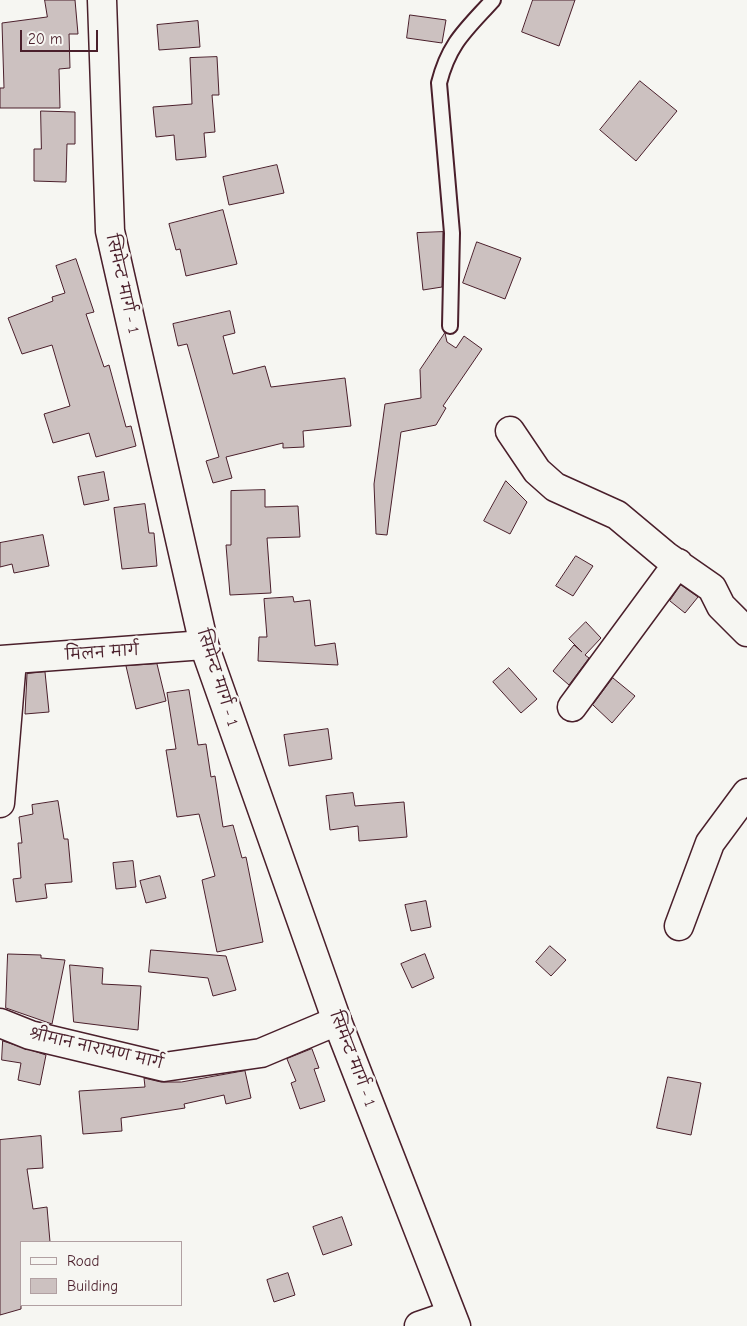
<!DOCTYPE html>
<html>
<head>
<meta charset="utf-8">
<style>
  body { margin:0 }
  #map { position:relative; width:747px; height:1326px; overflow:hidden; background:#f6f6f2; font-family:"Comic Neue",sans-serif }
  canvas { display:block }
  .legend { position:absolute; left:20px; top:1241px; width:162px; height:65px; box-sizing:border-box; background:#f6f6f2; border:1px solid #b1a0a2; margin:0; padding:6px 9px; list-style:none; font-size:15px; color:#4a1f2b }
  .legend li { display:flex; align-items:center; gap:10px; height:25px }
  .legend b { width:25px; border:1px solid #b1a0a2 }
  .scale { position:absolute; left:20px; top:30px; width:78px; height:22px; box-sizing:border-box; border:2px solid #4a1f2b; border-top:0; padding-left:6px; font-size:15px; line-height:18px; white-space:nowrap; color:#4a1f2b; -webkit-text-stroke:4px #f6f6f2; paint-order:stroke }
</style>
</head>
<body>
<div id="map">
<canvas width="747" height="1326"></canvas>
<ul class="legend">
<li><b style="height:6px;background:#f6f6f2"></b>Road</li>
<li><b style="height:14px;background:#ccc1c0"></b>Building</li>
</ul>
<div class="scale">20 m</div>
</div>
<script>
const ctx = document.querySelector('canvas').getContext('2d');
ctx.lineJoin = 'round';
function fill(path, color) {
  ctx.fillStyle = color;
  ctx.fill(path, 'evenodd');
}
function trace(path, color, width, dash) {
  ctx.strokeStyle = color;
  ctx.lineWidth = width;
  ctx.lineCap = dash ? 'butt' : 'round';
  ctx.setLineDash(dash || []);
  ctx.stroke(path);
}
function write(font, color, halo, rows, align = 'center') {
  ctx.font = font + ' "Comic Neue","Playpen Sans Deva",sans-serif';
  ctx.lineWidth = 5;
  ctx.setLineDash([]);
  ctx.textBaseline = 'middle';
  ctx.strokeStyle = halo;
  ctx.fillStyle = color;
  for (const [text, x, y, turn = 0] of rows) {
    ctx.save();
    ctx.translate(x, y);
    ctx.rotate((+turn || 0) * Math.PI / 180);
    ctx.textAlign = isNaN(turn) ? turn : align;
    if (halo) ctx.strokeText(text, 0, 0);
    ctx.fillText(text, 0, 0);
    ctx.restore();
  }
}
const building = new Path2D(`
  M 45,0 L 75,0 L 78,34 L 69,34 L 70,68 L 59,69 L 60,108 L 0,108 L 0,88 L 4,88 L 2,23 L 47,17 Z
  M 533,0 L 575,0 L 559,46 L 522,32 Z
  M 410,15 L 446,20 L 442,43 L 407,38 Z
  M 198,21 L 200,47 L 159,50 L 157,25 Z
  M 217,57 L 219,95 L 212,95 L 215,132 L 204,133 L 206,157 L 176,160 L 174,135 L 156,137 L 153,107 L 192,104 L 190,58 Z
  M 640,81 L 677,111 L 636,161 L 600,130 Z
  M 41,111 L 75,112 L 75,144 L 67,144 L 66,182 L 34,181 L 34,149 L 41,149 Z
  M 277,165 L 284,193 L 229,205 L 223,177 Z
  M 223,210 L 237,264 L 186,276 L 180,249 L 176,250 L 169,224 Z
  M 443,232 L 442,287 L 423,290 L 417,233 Z
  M 477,242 L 521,258 L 505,299 L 463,283 Z
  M 76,259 L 94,312 L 86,314 L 104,367 L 109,365 L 126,427 L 131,426 L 136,446 L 96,457 L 89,433 L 53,443 L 44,414 L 70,406 L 52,345 L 22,354 L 8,318 L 53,301 L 52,297 L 65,293 L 56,266 Z
  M 230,311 L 235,333 L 223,336 L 233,374 L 265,366 L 271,387 L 345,378 L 351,426 L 303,431 L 304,447 L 283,448 L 283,443 L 226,457 L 232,478 L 213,483 L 206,461 L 219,457 L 187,344 L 178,346 L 173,324 Z
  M 445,333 L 447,342 L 456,348 L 464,336 L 482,349 L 443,406 L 446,408 L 436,425 L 401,432 L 387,535 L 376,534 L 374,484 L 385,404 L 421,398 L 420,370 Z
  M 104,472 L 109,500 L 84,505 L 78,477 Z
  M 506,481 L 527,502 L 510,534 L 484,521 Z
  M 265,490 L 265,507 L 298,506 L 300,537 L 267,538 L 271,593 L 230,595 L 226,545 L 231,545 L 231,491 Z
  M 145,504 L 149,533 L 154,533 L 157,566 L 122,569 L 114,508 Z
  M 43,535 L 49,566 L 14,573 L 12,564 L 0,567 L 0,543 Z
  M 576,556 L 593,566 L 573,596 L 556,586 Z
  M 681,585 L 698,597 L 685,613 L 670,601 Z
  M 293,597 L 294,602 L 310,600 L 315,646 L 335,643 L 338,665 L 258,661 L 259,637 L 267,637 L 264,599 Z
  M 586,622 L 601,638 L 585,655 L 589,658 L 569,685 L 553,671 L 574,645 L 582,652 L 569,639 Z
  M 157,664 L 166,701 L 136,709 L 126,666 Z
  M 509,668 L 537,699 L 521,713 L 493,682 Z
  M 45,672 L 49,712 L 25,714 L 27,674 Z
  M 613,678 L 635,696 L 612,723 L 593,705 Z
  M 189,690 L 198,745 L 206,744 L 211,777 L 215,776 L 223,827 L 233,825 L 242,858 L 246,857 L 263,942 L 217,952 L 202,880 L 215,876 L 199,814 L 177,817 L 166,750 L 176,749 L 167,693 Z
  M 328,729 L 332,759 L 289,766 L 284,735 Z
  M 353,793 L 355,806 L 404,802 L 407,837 L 359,841 L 358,826 L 330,830 L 326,796 Z
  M 58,801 L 64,839 L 68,839 L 72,882 L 45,884 L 47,898 L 16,902 L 13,879 L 21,878 L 18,843 L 22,843 L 19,817 L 33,814 L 32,805 Z
  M 133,861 L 136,887 L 116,889 L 113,863 Z
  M 160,876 L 166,898 L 146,903 L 140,881 Z
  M 426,901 L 431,927 L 411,931 L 405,905 Z
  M 550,946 L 566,960 L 551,976 L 536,962 Z
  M 151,950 L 226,956 L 236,990 L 213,996 L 208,978 L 149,972 Z
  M 8,954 L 41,955 L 41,958 L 65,960 L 52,1024 L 6,1008 Z
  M 425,954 L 434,978 L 412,988 L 401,964 Z
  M 70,965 L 103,968 L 102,984 L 141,986 L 138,1030 L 74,1022 Z
  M 3,1041 L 46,1055 L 40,1085 L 18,1080 L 21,1063 L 2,1060 Z
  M 312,1049 L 319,1068 L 314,1069 L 325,1101 L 300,1109 L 291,1083 L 296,1081 L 287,1059 Z
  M 245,1071 L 251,1098 L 226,1104 L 224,1095 L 184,1104 L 185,1108 L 121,1118 L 122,1131 L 83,1134 L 79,1091 L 145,1087 L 144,1078 L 161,1082 L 181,1082 Z
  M 668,1077 L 701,1083 L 691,1135 L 657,1128 Z
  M 41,1136 L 43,1168 L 27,1169 L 33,1209 L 47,1207 L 50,1242 L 21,1242 L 21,1309 L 0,1315 L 0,1140 Z
  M 342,1217 L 352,1245 L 323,1255 L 313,1227 Z
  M 288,1273 L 295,1295 L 274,1302 L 267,1280 Z`);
const service = new Path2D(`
  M 450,326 L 452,233 L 439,83 C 449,43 466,30 493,0`);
const minor = new Path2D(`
  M 510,431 L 537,471 L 555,487 L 617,515 L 666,556 L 712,588 L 721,606 L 747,632
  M 0,660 L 204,645
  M 572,707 L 678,563
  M 0,803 L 12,660
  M 679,926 L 710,843 L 747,793
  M 0,1023 L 30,1035 L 164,1067 L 261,1053 L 337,1021
  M 419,1326 L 451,1315`);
const tertiary = new Path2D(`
  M 102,0 L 110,231 L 204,645 L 337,1021 L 456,1326`);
const streetNames = [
  ["सिमेन्ट मार्ग - 1",122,284,77],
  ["मिलन मार्ग",102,653,-4],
  ["सिमेन्ट मार्ग - 1",217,678,72],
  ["श्रीमान नारायण मार्ग",96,1049,13],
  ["सिमेन्ट मार्ग - 1",352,1059,69]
];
fill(building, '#ccc1c0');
trace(building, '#4a1f2b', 1);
trace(service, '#4a1f2b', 18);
trace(minor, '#4a1f2b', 31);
trace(tertiary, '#4a1f2b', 31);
trace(service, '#f6f6f2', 14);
trace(minor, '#f6f6f2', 28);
trace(tertiary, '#f6f6f2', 28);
write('15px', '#4a1f2b', '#f6f6f2', streetNames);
</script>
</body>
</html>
